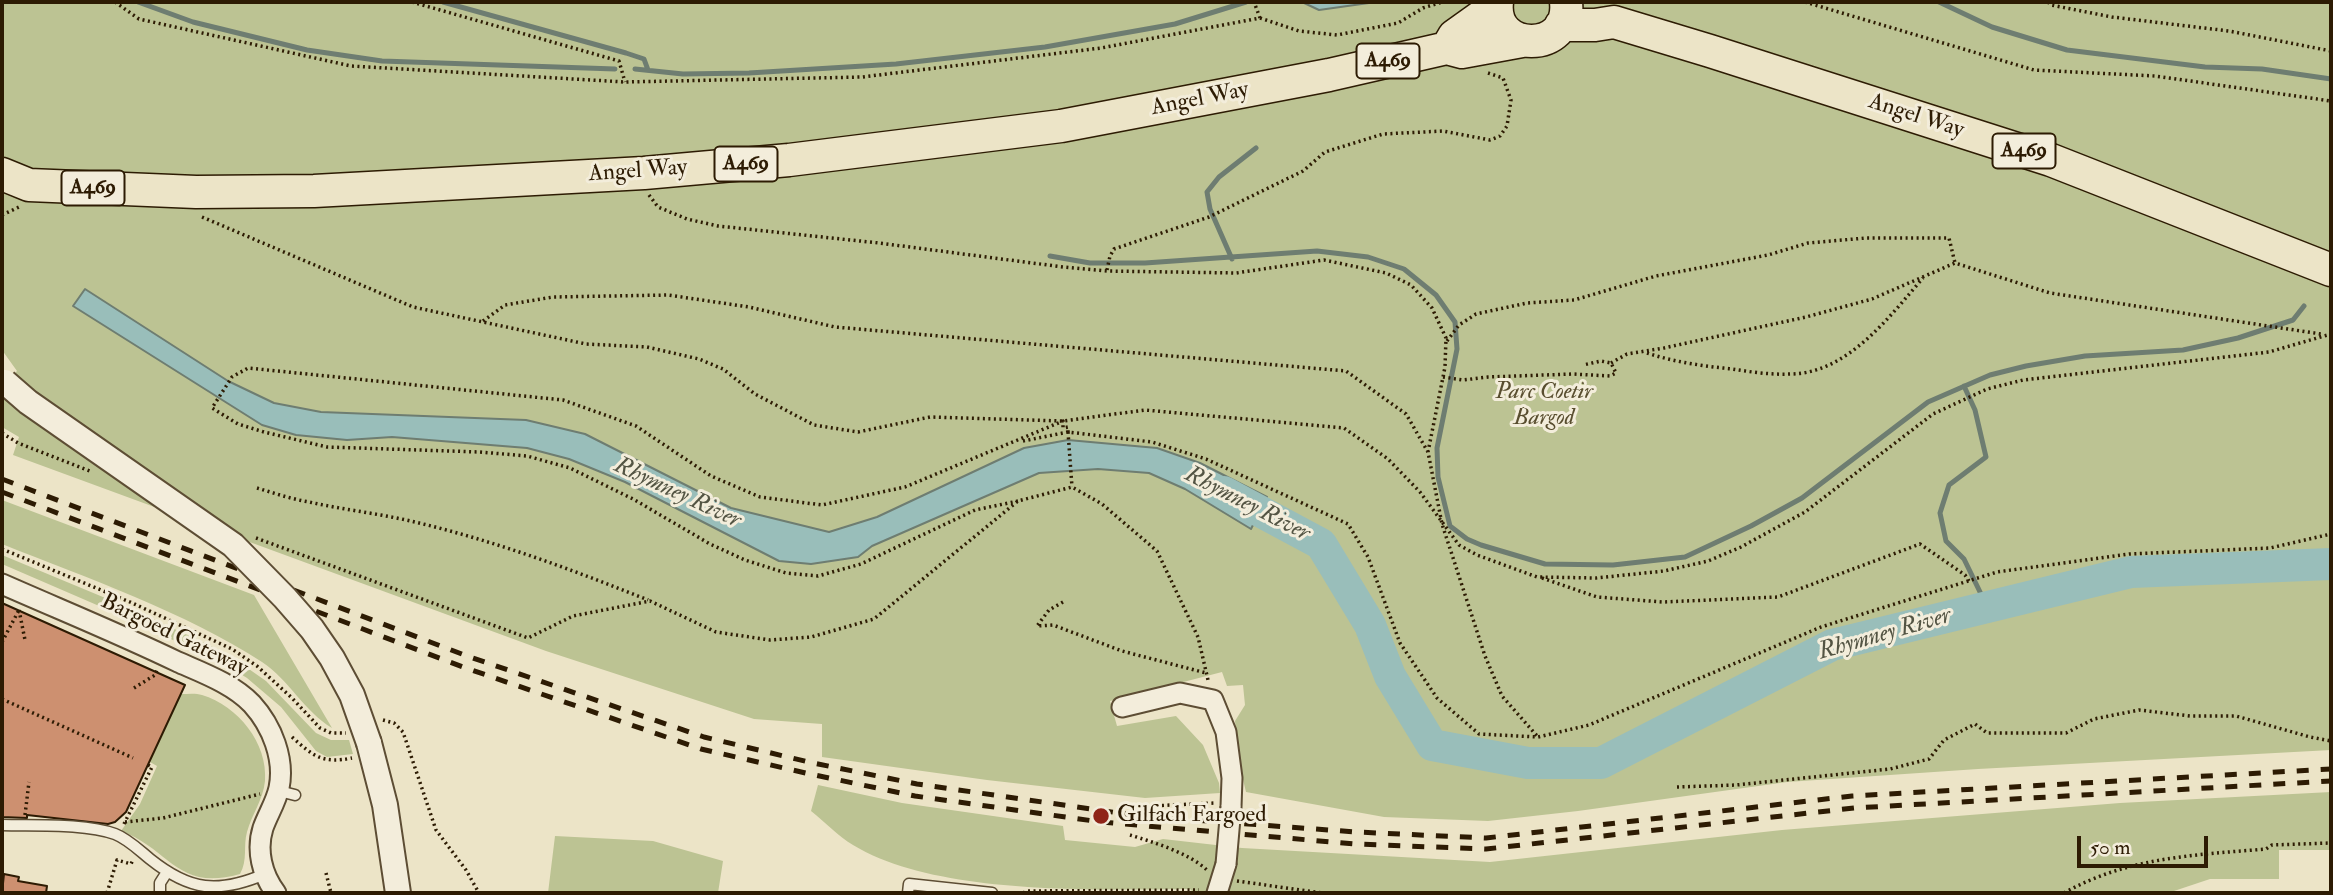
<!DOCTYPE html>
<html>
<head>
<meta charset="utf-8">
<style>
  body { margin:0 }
  #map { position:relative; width:2333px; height:895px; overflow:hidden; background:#ece4c7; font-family:"IM FELL Double Pica",serif }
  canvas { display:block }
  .frame { position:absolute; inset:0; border:4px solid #2d1b03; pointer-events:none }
  .scale { position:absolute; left:2077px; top:836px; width:131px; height:32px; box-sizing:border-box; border:4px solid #2d1b03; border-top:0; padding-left:9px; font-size:21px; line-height:24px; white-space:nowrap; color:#2d1b03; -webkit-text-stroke:5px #f3eddb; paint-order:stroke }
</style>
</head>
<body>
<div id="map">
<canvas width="2333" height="895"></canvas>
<div class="frame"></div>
<div class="scale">50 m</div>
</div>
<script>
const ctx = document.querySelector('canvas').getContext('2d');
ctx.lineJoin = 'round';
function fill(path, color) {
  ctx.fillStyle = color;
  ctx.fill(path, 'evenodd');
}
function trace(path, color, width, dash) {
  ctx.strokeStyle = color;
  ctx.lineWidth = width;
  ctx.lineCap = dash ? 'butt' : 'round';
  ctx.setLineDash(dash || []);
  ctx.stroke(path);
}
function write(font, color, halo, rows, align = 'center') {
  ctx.font = font + ' "IM FELL Double Pica",serif';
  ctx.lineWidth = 6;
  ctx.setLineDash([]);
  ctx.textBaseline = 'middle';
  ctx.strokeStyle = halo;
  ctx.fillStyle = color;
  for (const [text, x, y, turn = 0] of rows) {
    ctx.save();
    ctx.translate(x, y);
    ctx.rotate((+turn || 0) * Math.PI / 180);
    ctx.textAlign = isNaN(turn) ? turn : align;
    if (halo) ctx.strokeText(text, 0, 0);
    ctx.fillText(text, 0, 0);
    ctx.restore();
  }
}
const green = new Path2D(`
  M 2,2 L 2331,2 L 2331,750 L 1978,769 L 1787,782 L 1578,811 L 1488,821 L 1384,817 L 1246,792 L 1239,763 L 1235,721 L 1245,705 L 1243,685 L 1227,686 L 1222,672 L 1110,701 L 1117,726 L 1176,716 L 1203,745 L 1219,783 L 1220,793 L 1145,798 L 987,780 L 822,757 L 822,724 L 754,719 L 546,651 L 13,455 L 19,437 L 2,427 L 2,386 L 17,371 L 2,350 Z
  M 2,500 L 254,595 L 332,728 C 304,711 289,680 262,662 C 185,612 87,578 2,544 Z
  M 2,555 L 127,607 L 226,653 L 266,681 L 316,733 L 331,740 L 349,740 L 353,754 L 327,757 L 316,751 L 281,707 L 247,678 L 226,665 L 120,615 L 2,564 Z
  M 181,694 C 188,694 196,693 202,695 C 238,706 268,743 265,781 C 263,800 252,814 247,832 C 243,846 248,860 240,874 C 177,892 170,849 121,831 L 140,804 L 157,766 L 150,762 Z
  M 818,785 L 902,803 L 1063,826 L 1065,840 L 1135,847 L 1163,839 L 1242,848 L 1490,862 L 1782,830 L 2120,803 L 2331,792 L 2331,850 L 2279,850 L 2279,879 L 2210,879 L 2168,893 L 1194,893 L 1190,889 C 1094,890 935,895 853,845 C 838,836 825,822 811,811 Z
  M 555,836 L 653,841 L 723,861 L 718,893 L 548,893 Z`);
const water = new Path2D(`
  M 1302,2 L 1376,2 L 1319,10 Z
  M 85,289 L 228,381 L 274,403 L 321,412 L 526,420 L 585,434 L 731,508 L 829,532 L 877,517 L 1024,448 L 1068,440 L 1157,448 L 1200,463 L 1267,497 L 1251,529 L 1185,489 L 1149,473 L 1098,469 L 1039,473 L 872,546 L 858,557 L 811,564 L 779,561 L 625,482 L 569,459 L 527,448 L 392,437 L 347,440 L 296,435 L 262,425 L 73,306 Z`);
const stream = new Path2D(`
  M 138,2 L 193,22 L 307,50 L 382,61 L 615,69
  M 443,2 L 626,53 L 644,59 L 648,70
  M 1939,2 L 1992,27 L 2067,50 L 2205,67 L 2262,69 L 2331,79
  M 635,69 L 683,74 L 749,73 L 896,64 L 1045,47 L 1175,24 L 1246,2
  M 1050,256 L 1090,263 L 1145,263 L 1317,251 L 1368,257 L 1404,269 L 1436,295 L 1455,322 L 1457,349 L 1437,448 L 1438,477 L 1450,526 L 1467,539 L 1481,545 L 1545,564 L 1613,565 L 1685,557 L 1751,526 L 1802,498 L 1928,402 L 1990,375 L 2026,366 L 2085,356 L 2183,350 L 2238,338 L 2293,320 L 2304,306
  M 1232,259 L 1210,209 L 1207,192 L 1219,177 L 1256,148
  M 1964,386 L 1975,410 L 1986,457 L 1949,485 L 1940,513 L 1946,541 L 1964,559 L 1981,594 L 1985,607`);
const river = new Path2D(`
  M 1224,492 L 1321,544 L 1370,625 L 1390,676 L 1432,745 L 1528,763 L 1601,763 L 1832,645 L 2131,572 L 2331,564`);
const building = new Path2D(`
  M 2,603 L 185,685 L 126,812 L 115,822 L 108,824 L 27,815 L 27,818 L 2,817 Z
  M 4,874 L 19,877 L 18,881 L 47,886 L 46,893 L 2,893 Z`);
const path = new Path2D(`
  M 115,2 L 139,19 L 351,66 L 625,82 L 862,77 L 1101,48 L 1260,18 L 1254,2
  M 412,2 L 619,61 L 625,82
  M 1805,2 L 2034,70 L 2155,76 L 2331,101
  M 2048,2 L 2051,5 L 2112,17 L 2229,31 L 2331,51
  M 1260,18 L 1299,31 L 1337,35 L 1398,23 L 1423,8 L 1442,2
  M 649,195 L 658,207 L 687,219 L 718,226 L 879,243 L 1063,267 L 1107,271 L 1236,273 L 1324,260 L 1386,273 L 1411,285 L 1432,308 L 1446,338 L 1445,367 L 1428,452 L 1442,524 L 1485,656 L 1502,696 L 1538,737
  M 2,215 L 19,207
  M 202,217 L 413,307 L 586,344 L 647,347 L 699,359 L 723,369 L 755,394 L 814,425 L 858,432 L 930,417 L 1063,421 L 1145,410 L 1344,428 L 1388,459 L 1420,492 L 1459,545 L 1477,555 L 1537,577 L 1596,578 L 1664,571 L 1708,561 L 1741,547 L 1805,512 L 1933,414 L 1987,389 L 2023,380 L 2269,352 L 2331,334
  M 1107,270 L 1110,256 L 1114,249 L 1209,217 L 1303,171 L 1325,152 L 1383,134 L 1443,131 L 1490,140 L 1500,136 L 1507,126 L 1511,100 L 1503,78 L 1488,73
  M 483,321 L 505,305 L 553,297 L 668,295 L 749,307 L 835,327 L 1346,371 L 1406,414 L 1428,452
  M 1447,341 L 1459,325 L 1476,314 L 1527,303 L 1574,300 L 1656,276 L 1768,255 L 1808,243 L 1866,238 L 1949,238 L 1955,263
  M 1647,353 C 1674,362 1703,366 1732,369 C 1751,372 1771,375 1791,374 C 1848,373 1889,317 1923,278
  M 1611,363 L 1627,354 L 1664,348 L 1806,317 L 1872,299 L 1955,263 L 2050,293 L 2321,334
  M 1443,377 L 1463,380 L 1488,377 L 1573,374 L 1610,376 L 1616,373 L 1611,363 L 1601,361 L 1583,365
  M 1068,432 L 1072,487
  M 2,433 L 18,443 L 90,471
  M 1023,441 L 1068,432 L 1152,442 L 1206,459 L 1348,524 L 1368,557 L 1400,643 L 1437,698 L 1479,734 L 1538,737 L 1589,725 L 1821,627 L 1997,572 L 2129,554 L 2270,548 L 2331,534
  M 257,488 C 274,493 291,499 309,502 C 345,510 383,514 419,523 C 498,542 573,570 648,600
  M 1018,501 L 975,510 L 861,564 L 818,576 L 786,573 L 745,560 L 710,544 L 633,499 L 570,468 L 527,456 L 480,452 L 327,447 L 264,432 L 238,424 L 212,408 L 232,377 L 248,368 L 563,400 L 636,426 L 711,476 L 760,497 L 822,505 L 905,487 L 1063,421 L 1063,428 L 1068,427 L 1068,432
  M 256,538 L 528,638 L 573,616 L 650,601 L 716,632 L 770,640 L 811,637 L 874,619 L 1018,501 L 1072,487 L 1102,504 L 1157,551 L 1198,637 L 1208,680
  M 2,549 L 130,602 L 232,649 L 257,666 L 292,698 L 320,728 L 331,733 L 346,733
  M 1542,578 L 1597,597 L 1663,602 L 1778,597 L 1920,544 L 1965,575 L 1969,581
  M 1063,602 L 1049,610 L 1037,626 L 1053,625 L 1122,651 L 1206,673
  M 19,610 L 25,640
  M 2,642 L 19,610
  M 134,688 L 155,675 L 157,670
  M 2,699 L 133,758
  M 383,720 L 394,723 L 403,732 L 436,830 L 466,870 L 479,893
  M 292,737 C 313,756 322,764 352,758
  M 1677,787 L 1736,785 L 1890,769 L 1929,759 L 1944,740 L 1975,724 L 1987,733 L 2066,733 L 2094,719 L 2139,710 L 2190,716 L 2236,716 L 2310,737 L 2331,741
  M 1129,807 L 1215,803
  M 25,815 L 29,782
  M 125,822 L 163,818 L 260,794
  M 124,824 L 152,767 L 148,765
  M 1130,835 C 1153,842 1189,853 1207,870
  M 326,873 L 331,893
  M 1237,881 L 1322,893
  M 346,892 L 346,893
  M 107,893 L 117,860 L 131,864 L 133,860
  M 1023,893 L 1027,891 L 1199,890
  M 1982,893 L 2010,893
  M 2064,893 C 2128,857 2194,855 2266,849 L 2272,845 L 2331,843`);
const service = new Path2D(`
  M 279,791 L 295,795
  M 2,825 C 34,826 85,823 115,834 C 128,839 139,850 150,859 C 190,891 218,894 265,874
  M 160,893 L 160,883 L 167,872
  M 908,893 L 909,884 L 992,893`);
const minor = new Path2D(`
  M 2,584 C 61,610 120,634 178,662 C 203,673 233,684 252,704 C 272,726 285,759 279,788 C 276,802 268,814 263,828 C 256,850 262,875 276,893
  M 1122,707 L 1180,693 L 1213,700 L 1226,732 L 1232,778 L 1231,807
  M 1217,893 L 1226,864`);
const tertiary = new Path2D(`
  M 369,743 L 385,805 L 398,893`);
const primary = new Path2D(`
  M 1497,2 C 1491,54 1572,54 1566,2
  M 1561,25 L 1595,25 L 1614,22 L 1710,51 L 2051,160 L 2331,270
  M 1447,48 L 1454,36 L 1496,6
  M 2,174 L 29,185 L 196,192 L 314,191 L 644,173 L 789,160 L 1061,126 L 1329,75 L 1447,48 L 1462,52 L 1522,41`);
const rail = new Path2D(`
  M 2,479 L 467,656 L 704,737 L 813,763 L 917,784 L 1140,816 L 1356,832 L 1486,838 L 1852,796 L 2331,769
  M 2,492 L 463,667 L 701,749 L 810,774 L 915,796 L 1101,822 L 1355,844 L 1486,849 L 1854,808 L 2331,781`);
const minorBridge = new Path2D(`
  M 1226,864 L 1231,807`);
const tertiaryBridge = new Path2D(`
  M 5,382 L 28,402 L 233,545 L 285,598 L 312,629 L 332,658 L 352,695 L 369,743`);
const markers = [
  [1101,816,9,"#8f2418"]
];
const shields = [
  [1388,61,63],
  [2024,151,63],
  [746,164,63],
  [93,188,63]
];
const shieldNames = [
  ["A469",1388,61],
  ["A469",2024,151],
  ["A469",746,164],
  ["A469",93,188]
];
const streetNames = [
  ["Angel Way",1200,100,-11],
  ["Angel Way",1916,117,18],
  ["Angel Way",638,172,-4],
  ["Bargoed Gateway",174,636,26]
];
const parkNames = [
  ["Parc Coetir",1544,393],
  ["Bargod",1544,419]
];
const poiNames = [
  ["Gilfach Fargoed",1117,816]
];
const waterNames = [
  ["Rhymney River",677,494,25],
  ["Rhymney River",1247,505,27],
  ["Rhymney River",1885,635,-16]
];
fill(green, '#bcc393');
fill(water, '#99beba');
trace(water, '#6e7d71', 2);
trace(stream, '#6e7d71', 5);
trace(river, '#99beba', 32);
fill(building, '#cd9070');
trace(building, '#2d1b03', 2);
trace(service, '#5d4d34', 13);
trace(minor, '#5d4d34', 23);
trace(tertiary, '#5d4d34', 28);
trace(primary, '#2d1b03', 35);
trace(path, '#2d1b03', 3.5, [2, 3.5]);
trace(service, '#f3eddb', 10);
trace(minor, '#f3eddb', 19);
trace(tertiary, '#f3eddb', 24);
trace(primary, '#ece4c7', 32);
trace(rail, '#2d1b03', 5, [12, 12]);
trace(minorBridge, '#5d4d34', 23, []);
trace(tertiaryBridge, '#5d4d34', 28, []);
trace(minorBridge, '#f3eddb', 19);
trace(tertiaryBridge, '#f3eddb', 24);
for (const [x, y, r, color] of markers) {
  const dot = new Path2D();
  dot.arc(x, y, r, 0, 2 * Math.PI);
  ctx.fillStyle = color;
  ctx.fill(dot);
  trace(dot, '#f3eddb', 2.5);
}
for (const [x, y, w] of shields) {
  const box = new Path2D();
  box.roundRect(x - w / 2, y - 17.5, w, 35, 5);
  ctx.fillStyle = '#f3eddb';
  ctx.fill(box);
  trace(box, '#2d1b03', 2);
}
write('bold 21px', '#2d1b03', null, shieldNames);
write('23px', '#2d1b03', '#f3eddb', streetNames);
write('italic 23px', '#584d2e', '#f3eddb', parkNames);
write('23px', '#2d1b03', '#f3eddb', poiNames, 'left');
write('italic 24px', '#535443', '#f3eddb', waterNames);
</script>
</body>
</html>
